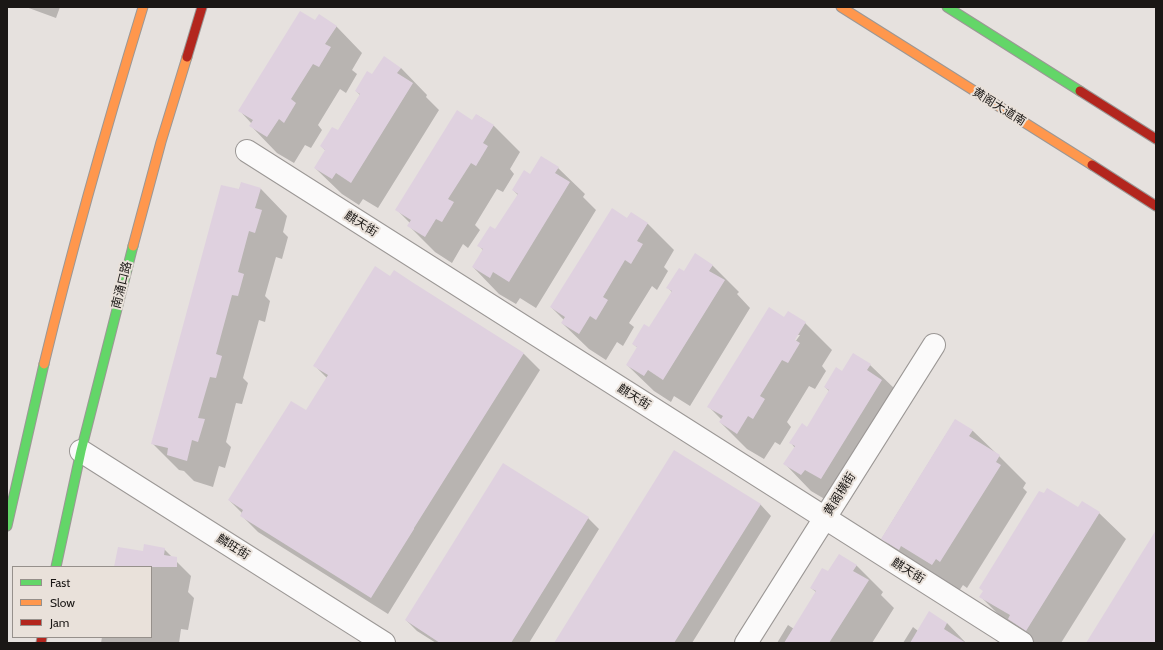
<!DOCTYPE html>
<html>
<head>
<meta charset="utf-8">
<style>
  body { margin:0 }
  #map { position:relative; width:1163px; height:650px; overflow:hidden; background:#e6e1de; font-family:Cabin,sans-serif }
  canvas { display:block }
  .frame { position:absolute; inset:0; border:8px solid #1a1715; pointer-events:none }
  .legend { position:absolute; left:12px; top:566px; width:140px; height:72px; box-sizing:border-box; background:#e9e1da; border:1px solid #96908b; margin:0; padding:5px 7px; list-style:none; font-size:12px; color:#1a1715 }
  .legend li { display:flex; align-items:center; gap:8px; height:20px }
  .legend b { width:20px; border:1px solid #96908b }
</style>
</head>
<body>
<div id="map">
<canvas width="1163" height="650"></canvas>
<div class="frame"></div>
<ul class="legend">
<li><b style="height:5px;background:#63d668"></b>Fast</li>
<li><b style="height:5px;background:#ff974d"></b>Slow</li>
<li><b style="height:5px;background:#b3261e"></b>Jam</li>
</ul>
</div>
<script>
const ctx = document.querySelector('canvas').getContext('2d');
ctx.lineJoin = 'round';
function fill(path, color) {
  ctx.fillStyle = color;
  ctx.fill(path, 'evenodd');
}
function trace(path, color, width, dash) {
  ctx.strokeStyle = color;
  ctx.lineWidth = width;
  ctx.lineCap = dash ? 'butt' : 'round';
  ctx.setLineDash(dash || []);
  ctx.stroke(path);
}
function write(font, color, halo, rows, align = 'center') {
  ctx.font = font + ' Cabin,"Noto Sans SC",sans-serif';
  ctx.lineWidth = 4;
  ctx.setLineDash([]);
  ctx.textBaseline = 'middle';
  ctx.strokeStyle = halo;
  ctx.fillStyle = color;
  for (const [text, x, y, turn = 0] of rows) {
    ctx.save();
    ctx.translate(x, y);
    ctx.rotate((+turn || 0) * Math.PI / 180);
    ctx.textAlign = isNaN(turn) ? turn : align;
    if (halo) ctx.strokeText(text, 0, 0);
    ctx.fillText(text, 0, 0);
    ctx.restore();
  }
}
const shadow = new Path2D(`
  M 26,7 L 60,7 L 56,18 Z
  M 316,22 L 336,26 L 362,53 L 352,70 L 357,74 L 346,93 L 340,89 L 318,125 L 322,130 L 311,148 L 305,145 L 294,163 L 277,153 L 251,126 L 252,124 L 239,110 Z
  M 401,68 L 427,95 L 426,97 L 439,110 L 378,208 L 363,199 L 359,205 L 342,194 L 315,168 L 326,151 L 321,146 L 338,131 L 360,95 L 356,91 L 373,76 Z
  M 477,115 L 494,126 L 520,152 L 510,169 L 514,174 L 503,192 L 497,189 L 475,225 L 480,230 L 468,248 L 463,244 L 452,263 L 435,252 L 408,225 L 410,223 L 397,210 L 473,121 Z
  M 558,168 L 585,194 L 583,197 L 596,210 L 536,308 L 520,298 L 516,304 L 499,294 L 473,267 L 483,250 L 479,246 L 496,231 L 518,195 L 513,190 L 530,175 Z
  M 241,184 L 261,189 L 287,216 L 283,232 L 288,237 L 282,259 L 276,257 L 265,296 L 270,301 L 265,322 L 259,320 L 243,378 L 248,383 L 242,404 L 236,403 L 226,442 L 231,447 L 225,468 L 219,466 L 213,487 L 194,481 L 184,471 L 179,470 L 152,443 Z
  M 631,213 L 648,224 L 674,250 L 664,267 L 668,271 L 657,290 L 652,286 L 629,323 L 634,327 L 623,346 L 617,342 L 606,360 L 589,349 L 562,323 L 564,320 L 551,307 L 627,219 Z
  M 712,265 L 739,292 L 737,294 L 750,308 L 690,406 L 674,396 L 671,402 L 654,391 L 627,365 L 638,348 L 633,344 L 650,329 L 672,292 L 668,288 L 685,272 Z
  M 391,277 L 524,354 L 540,370 L 430,546 L 388,614 L 258,532 L 241,515 L 242,513 L 229,500 L 306,412 L 327,378 L 314,365 Z
  M 788,312 L 805,323 L 832,350 L 822,366 L 826,371 L 815,389 L 809,386 L 787,422 L 791,427 L 780,445 L 775,442 L 764,459 L 747,449 L 720,422 L 722,420 L 709,407 L 785,318 ZM 797,335 L 800,335 L 793,345 L 791,344 Z
  M 870,365 L 897,391 L 895,394 L 908,407 L 847,505 L 832,496 L 828,501 L 811,491 L 785,464 L 795,448 L 791,443 L 807,428 L 830,392 L 825,387 Z
  M 955,420 L 973,431 L 999,456 L 1026,483 L 1023,488 L 1027,492 L 967,588 L 963,585 L 959,591 L 909,565 L 882,538 Z
  M 760,504 L 771,516 L 692,643 L 555,643 Z
  M 1078,508 L 1099,513 L 1126,539 L 1061,643 L 1033,643 L 1023,632 L 1007,623 L 981,597 Z
  M 588,518 L 599,529 L 529,643 L 436,643 L 417,631 L 406,620 Z
  M 164,549 L 191,576 L 188,592 L 194,598 L 188,630 L 181,629 L 179,643 L 101,643 L 102,637 L 151,637 L 151,567 L 115,567 L 144,552 Z
  M 856,565 L 883,592 L 881,595 L 894,608 L 872,643 L 777,643 L 788,625 L 794,629 L 816,592 L 811,588 L 828,573 Z
  M 947,623 L 966,643 L 903,643 L 913,627 L 918,631 Z`);
const building = new Path2D(`
  M 300,11 L 315,20 L 319,14 L 337,26 L 325,44 L 331,47 L 319,67 L 313,64 L 291,99 L 296,103 L 284,123 L 279,119 L 267,137 L 249,126 L 253,120 L 238,111 Z
  M 384,56 L 401,68 L 397,73 L 413,83 L 351,183 L 336,173 L 332,179 L 314,168 L 325,150 L 320,146 L 332,127 L 338,130 L 360,94 L 355,91 L 367,71 L 372,74 Z
  M 457,110 L 472,120 L 476,114 L 494,125 L 483,143 L 488,146 L 476,166 L 471,163 L 448,199 L 454,202 L 442,222 L 436,219 L 425,237 L 407,226 L 411,220 L 395,210 Z
  M 541,156 L 559,167 L 555,173 L 570,182 L 509,282 L 493,272 L 490,278 L 472,267 L 483,249 L 477,246 L 490,226 L 495,229 L 518,194 L 512,190 L 524,170 L 530,174 Z
  M 241,182 L 261,188 L 255,208 L 262,210 L 255,233 L 249,231 L 238,272 L 244,274 L 238,296 L 232,295 L 216,354 L 222,356 L 216,378 L 210,377 L 198,418 L 205,419 L 198,442 L 192,440 L 187,461 L 167,455 L 168,448 L 151,444 L 221,185 L 239,189 Z
  M 612,208 L 627,218 L 631,212 L 648,223 L 637,241 L 643,244 L 631,264 L 625,260 L 603,297 L 608,300 L 596,320 L 590,316 L 579,334 L 561,323 L 565,317 L 550,307 Z
  M 695,253 L 713,265 L 709,271 L 725,280 L 663,380 L 648,370 L 644,376 L 626,365 L 637,347 L 632,344 L 644,324 L 649,327 L 672,291 L 666,288 L 679,268 L 684,271 Z
  M 375,266 L 390,276 L 394,270 L 412,282 L 524,353 L 414,528 L 414,529 L 371,598 L 240,516 L 243,510 L 228,500 L 291,401 L 306,410 L 328,375 L 313,366 Z
  M 769,307 L 784,317 L 788,311 L 806,322 L 795,340 L 800,343 L 788,363 L 782,360 L 760,396 L 765,399 L 753,419 L 748,416 L 737,434 L 719,422 L 723,416 L 707,407 Z
  M 853,353 L 871,364 L 867,370 L 882,380 L 821,479 L 805,470 L 801,475 L 783,464 L 795,446 L 789,443 L 802,423 L 807,427 L 829,390 L 824,387 L 836,367 L 842,371 Z
  M 955,419 L 973,430 L 969,436 L 1000,455 L 996,462 L 1001,465 L 940,562 L 936,559 L 932,565 L 901,546 L 899,550 L 881,539 Z
  M 674,450 L 761,504 L 674,643 L 554,643 Z
  M 503,463 L 589,517 L 511,643 L 440,643 L 405,620 Z
  M 1047,488 L 1078,507 L 1082,501 L 1100,512 L 1026,631 L 1008,619 L 1010,615 L 979,597 L 983,591 L 979,588 L 1039,491 L 1044,493 Z
  M 1156,530 L 1156,643 L 1086,643 Z
  M 144,544 L 165,548 L 164,555 L 177,557 L 177,567 L 114,567 L 118,547 L 143,551 Z
  M 839,554 L 857,565 L 853,571 L 869,580 L 829,643 L 784,643 L 816,591 L 810,588 L 822,568 L 828,571 Z
  M 929,611 L 947,623 L 944,629 L 966,643 L 910,643 Z`);
const street = new Path2D(`
  M 247,151 L 1022,643
  M 81,451 L 384,643
  M 746,643 L 934,345`);
const fast = new Path2D(`
  M 947,7 L 1080,91
  M 7,526 L 44,364
  M 56,567 L 81,451 L 133,246`);
const slow = new Path2D(`
  M 841,7 L 1092,165
  M 133,246 L 161,142 L 187,57
  M 44,364 C 73,244 107,125 143,7`);
const jam = new Path2D(`
  M 187,57 L 202,7
  M 1080,91 L 1156,139
  M 1092,165 L 1156,206
  M 41,643 L 42,637`);
const streetNames = [
  ["黄阁大道南",999,107,32],
  ["麒天街",361,224,32],
  ["南涌口路",122,285,-76],
  ["麒天街",634,397,32],
  ["黄阁横街",840,494,-58],
  ["麟旺街",233,547,32],
  ["麒天街",908,571,32]
];
fill(shadow, '#0003');
fill(building, '#dfd1df');
trace(street, '#9b9795', 24);
trace(fast, '#9b9795', 11);
trace(slow, '#9b9795', 11);
trace(jam, '#9b9795', 11);
trace(street, '#fbfafa', 22);
trace(fast, '#63d668', 9);
trace(slow, '#ff974d', 9);
trace(jam, '#b3261e', 9);
write('12px', '#1a1715', '#e9e1da', streetNames);
</script>
</body>
</html>
